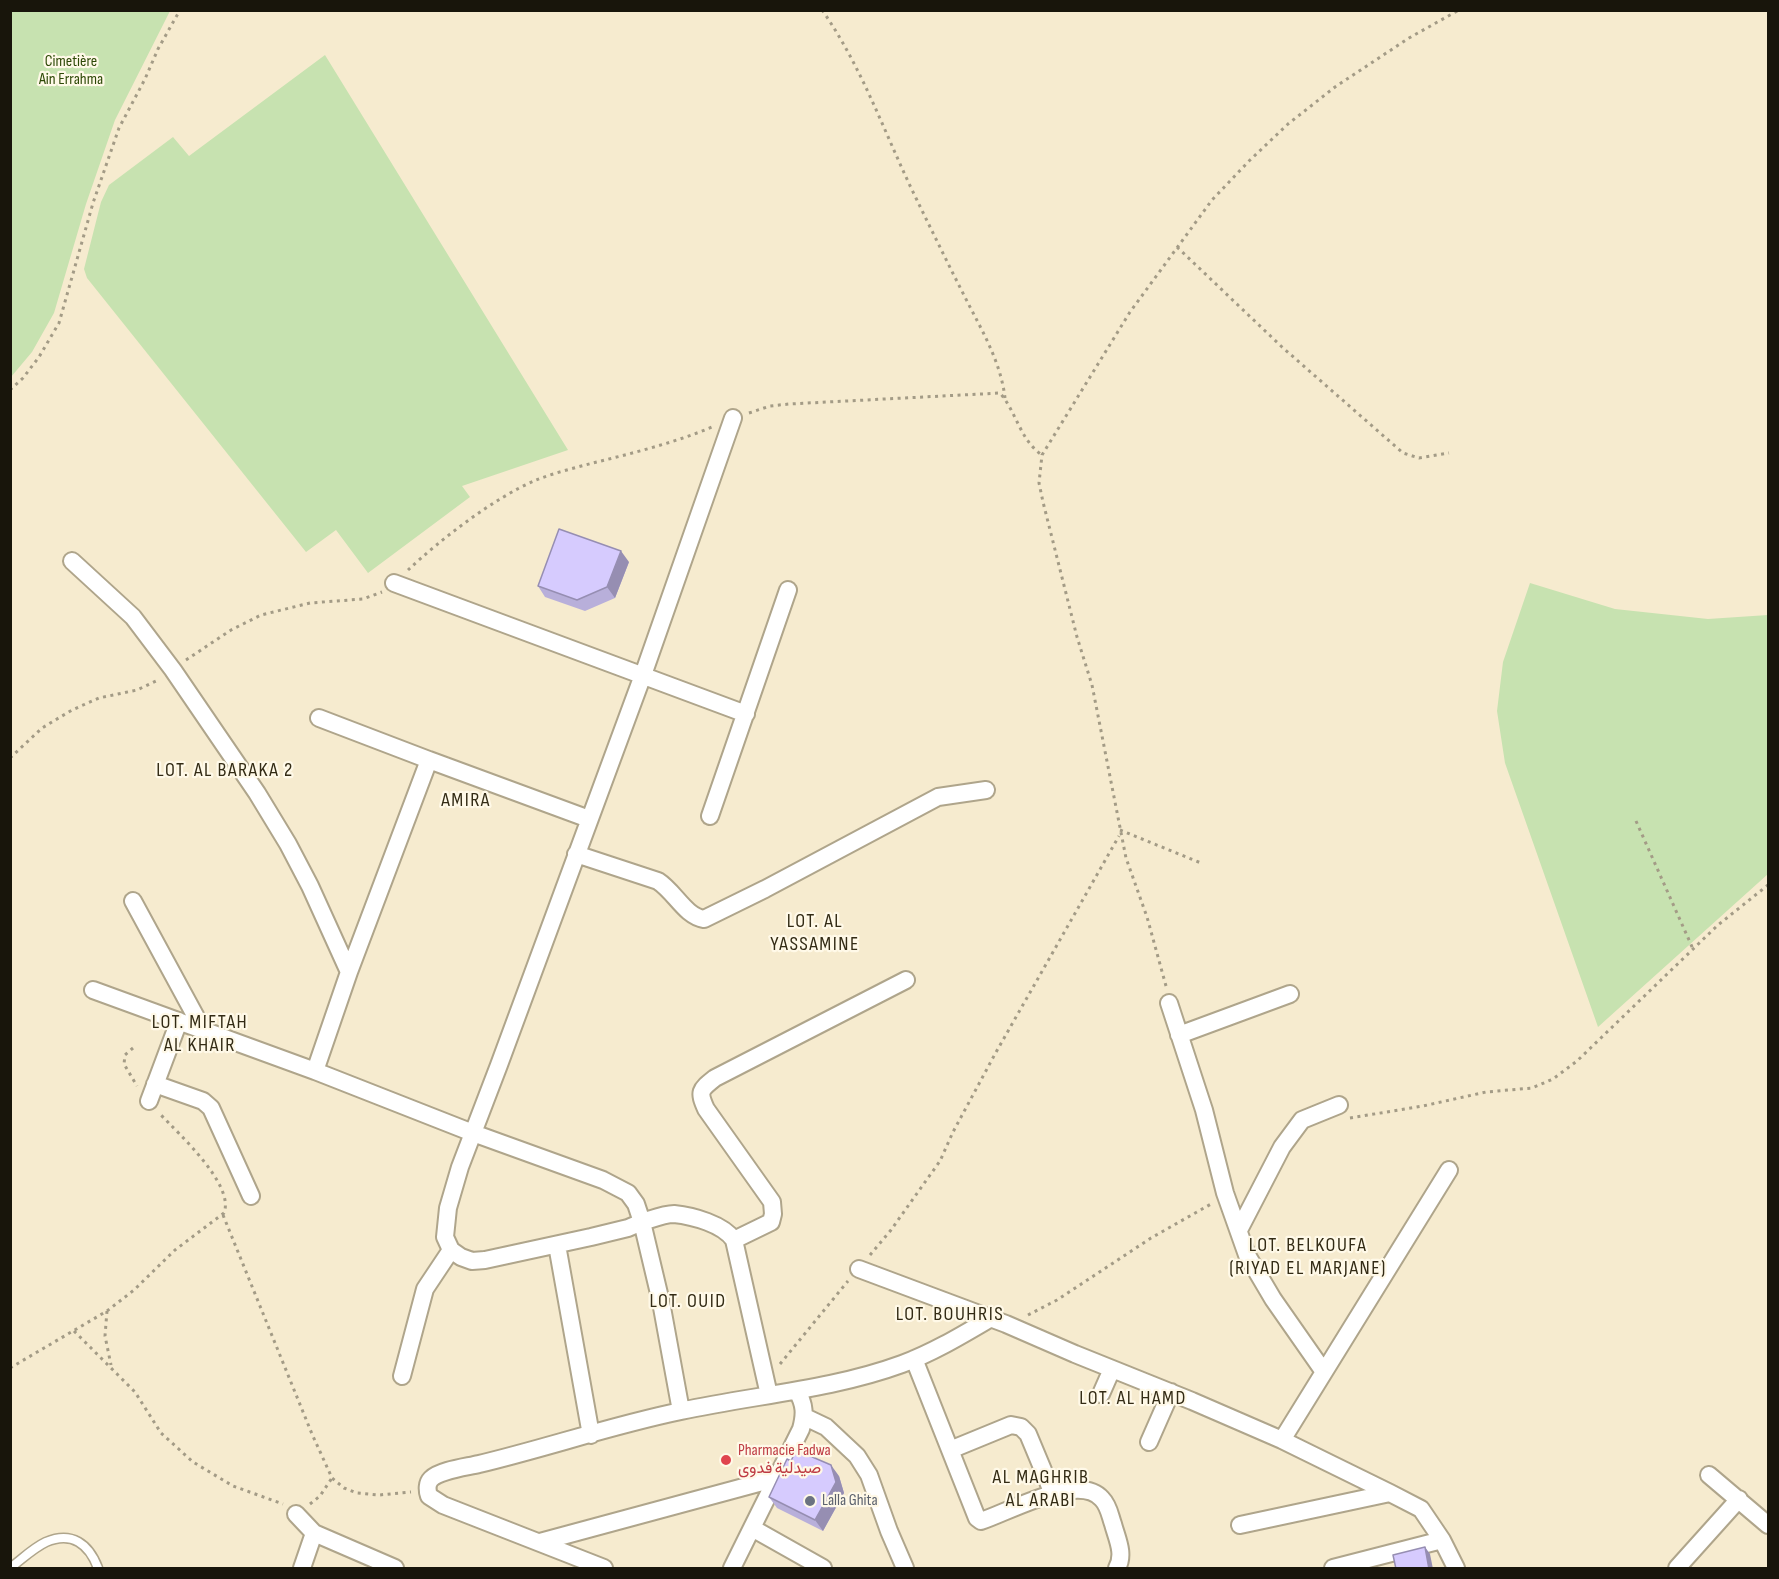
<!DOCTYPE html>
<html>
<head>
<meta charset="utf-8">
<style>
  body { margin:0 }
  #map { position:relative; width:1779px; height:1579px; overflow:hidden; background:#f6ebcf; font-family:"Sofia Sans Condensed",sans-serif }
  canvas { display:block }
  .frame { position:absolute; inset:0; border:12px solid #18150b; pointer-events:none }
</style>
</head>
<body>
<div id="map">
<canvas width="1779" height="1579"></canvas>
<div class="frame"></div>
</div>
<script>
const ctx = document.querySelector('canvas').getContext('2d');
ctx.lineJoin = 'round';
function fill(path, color) {
  ctx.fillStyle = color;
  ctx.fill(path, 'evenodd');
}
function trace(path, color, width, dash) {
  ctx.strokeStyle = color;
  ctx.lineWidth = width;
  ctx.lineCap = dash ? 'butt' : 'round';
  ctx.setLineDash(dash || []);
  ctx.stroke(path);
}
function write(font, color, halo, rows, align = 'center') {
  ctx.font = font + ' "Sofia Sans Condensed",Vazirmatn,sans-serif';
  ctx.lineWidth = 4.5;
  ctx.setLineDash([]);
  ctx.textBaseline = 'middle';
  ctx.strokeStyle = halo;
  ctx.fillStyle = color;
  for (const [text, x, y, turn = 0] of rows) {
    ctx.save();
    ctx.translate(x, y);
    ctx.rotate((+turn || 0) * Math.PI / 180);
    ctx.textAlign = isNaN(turn) ? turn : align;
    if (halo) ctx.strokeText(text, 0, 0);
    ctx.fillText(text, 0, 0);
    ctx.restore();
  }
}
const green = new Path2D(`
  M 11,10 L 170,11 L 115,120 L 86,204 L 54,313 L 32,352 L 11,377 Z
  M 325,55 L 568,450 L 462,486 L 470,497 L 368,573 L 336,530 L 306,552 L 87,278 L 84,269 L 101,202 L 109,185 L 173,137 L 189,156 Z
  M 1530,583 L 1615,609 L 1708,619 L 1768,615 L 1768,874 L 1598,1027 L 1505,763 L 1497,711 L 1503,662 Z`);
const path = new Path2D(`
  M 822,10 C 862,67 884,132 914,194 C 932,231 950,268 969,305 C 984,334 1001,364 1005,398
  M 1177,247 L 1282,347 L 1403,453 L 1419,458 L 1449,453
  M 10,390 L 23,378 L 39,357 L 59,323 L 93,203 L 119,128 L 145,79 L 158,49 L 180,10
  M 749,413 L 770,406 L 789,404 L 1000,393 C 1017,413 1020,440 1042,455
  M 408,570 C 441,539 494,498 536,480 C 554,473 574,468 593,463 C 633,453 674,443 712,427
  M 186,660 L 231,630 L 261,615 L 310,603 L 363,599 L 382,592
  M 10,758 L 42,728 L 72,710 L 99,698 L 137,690 L 158,680
  M 1636,821 L 1693,949
  M 1120,830 L 1201,863
  M 1166,986 L 1147,917 L 1126,858 L 1092,685 L 1077,637 L 1043,502 L 1039,483 L 1042,455 L 1130,312 L 1212,200 L 1249,161 L 1288,124 L 1335,87 L 1409,38 L 1459,10
  M 133,1048 L 125,1055 L 124,1064 L 137,1086
  M 1350,1118 L 1423,1106 L 1486,1092 L 1532,1088 L 1553,1079 L 1577,1061 L 1718,925 L 1768,885
  M 223,1215 L 312,1434 L 332,1478 L 344,1488 L 357,1493 L 379,1495 L 411,1492
  M 870,1255 L 891,1230 L 940,1161 L 953,1132 L 995,1054 L 1119,836
  M 107,1311 L 105,1336 L 111,1365
  M 1028,1315 L 1057,1300 L 1151,1238 L 1211,1204
  M 74,1331 L 135,1392 L 161,1433 L 193,1462 L 233,1486 L 283,1504
  M 780,1364 L 848,1281
  M 10,1368 L 107,1311 L 134,1290 L 175,1250 L 224,1213 C 235,1185 179,1134 160,1114
  M 310,1504 L 320,1496 L 332,1478`);
const service = new Path2D(`
  M 10,1568 C 21,1560 33,1548 46,1542 C 72,1531 89,1544 98,1568`);
const minor = new Path2D(`
  M 72,561 L 133,617 L 173,670 L 257,793 L 288,844 L 310,886 L 349,972
  M 394,583 L 746,714
  M 319,718 L 429,760
  M 710,816 L 788,590
  M 589,819 L 429,760 L 349,972 L 315,1071 L 473,1133 L 603,1180 L 628,1193 L 636,1204 L 642,1222 C 652,1219 664,1214 674,1214 C 693,1216 723,1224 734,1240 L 769,1395
  M 576,854 L 658,881 C 675,892 685,916 704,919 L 765,889 L 938,797 L 986,790
  M 133,901 L 203,1030
  M 93,990 L 315,1071
  M 1169,1003 L 1204,1110 L 1225,1193 L 1247,1255 L 1273,1299 L 1324,1372
  M 1179,1035 L 1290,994
  M 155,1084 L 203,1101 L 211,1108 L 251,1196
  M 149,1101 L 179,1021
  M 1239,1230 L 1282,1147 L 1302,1120 L 1339,1105
  M 734,1240 L 771,1222 L 773,1214 L 772,1202 L 706,1109 C 698,1091 700,1090 715,1078 L 906,980
  M 557,1245 L 591,1435
  M 859,1269 L 1006,1324 L 1075,1354 L 1192,1401 L 1282,1440 L 1390,1493 L 1421,1509 L 1442,1540 L 1456,1568
  M 914,1359 L 977,1518 L 981,1521 C 1009,1512 1079,1472 1102,1499 C 1109,1506 1110,1516 1113,1524 C 1117,1539 1125,1554 1117,1568
  M 402,1376 L 425,1289 L 451,1250
  M 1101,1394 L 1112,1369
  M 681,1411 L 661,1302 L 642,1222 L 628,1228 L 591,1237 L 485,1260 L 472,1261 L 461,1257 L 451,1250 L 445,1237 L 448,1208 L 460,1167 L 499,1065 L 643,675 L 733,418
  M 805,1417 L 826,1427 L 857,1456 L 869,1475 L 889,1531 L 905,1568
  M 1282,1440 L 1449,1170
  M 1149,1442 L 1171,1392
  M 950,1450 L 1011,1425 L 1021,1427 L 1028,1434 L 1053,1494
  M 1709,1475 L 1768,1525
  M 296,1514 L 314,1533
  M 1240,1525 L 1390,1493
  M 752,1528 L 823,1568
  M 540,1542 L 777,1478
  M 302,1568 L 314,1533 L 395,1568
  M 604,1568 L 443,1505 L 429,1496 C 427,1490 427,1483 431,1479 C 440,1470 467,1467 479,1464 C 546,1448 613,1425 681,1411 C 754,1395 831,1390 902,1364 C 934,1352 962,1335 991,1318
  M 732,1568 L 801,1429 C 805,1414 805,1405 797,1391
  M 1333,1568 L 1442,1540
  M 1677,1568 L 1739,1499`);
const wall = new Path2D(`
  M 629,562 L 615,598 L 585,611 L 545,597 L 538,586 Z
  M 839,1476 L 844,1493 L 823,1531 L 777,1508 L 769,1497 Z`);
const shadedWall = new Path2D(`
  M 621,551 L 629,562 L 615,598 L 607,587 Z
  M 831,1465 L 839,1476 L 844,1493 L 823,1531 L 815,1520 Z
  M 1425,1547 L 1430,1554 L 1433,1569 L 1429,1569 Z`);
const building = new Path2D(`
  M 559,529 L 621,551 L 607,587 L 577,600 L 538,586 Z
  M 796,1450 L 831,1465 L 836,1482 L 815,1520 L 769,1497 L 787,1459 L 791,1461 Z
  M 1425,1547 L 1429,1569 L 1396,1569 L 1393,1555 Z`);
const markers = [
  [726,1460,6,"#e0444e"],
  [810,1501,6,"#6b7280"]
];
const parkNames = [
  ["Cimetière",71,62],
  ["Ain Errahma",71,80]
];
const healthNames = [
  ["Pharmacie Fadwa",738,1451],
  ["صيدلية فدوى",738,1469]
];
const worshipNames = [
  ["Lalla Ghita",822,1501]
];
const quarterNames = [
  ["LOT. AL BARAKA 2",225,771],
  ["AMIRA",466,801],
  ["LOT. AL",815,922],
  ["YASSAMINE",815,945],
  ["LOT. MIFTAH",200,1023],
  ["AL KHAIR",200,1046],
  ["LOT. BELKOUFA",1308,1246],
  ["(RIYAD EL MARJANE)",1308,1269],
  ["LOT. OUID",688,1302],
  ["LOT. BOUHRIS",950,1315],
  ["LOT. AL HAMD",1133,1399],
  ["AL MAGHRIB",1041,1478],
  ["AL ARABI",1041,1501]
];
fill(green, '#c7e2b0');
trace(service, '#afa58b', 11);
trace(minor, '#afa58b', 20);
trace(path, '#a39b86', 3, [3, 4.5]);
trace(service, '#fff', 8);
trace(minor, '#fff', 16);
fill(wall, '#b8afda');
fill(shadedWall, '#968eb2');
fill(building, '#d6cbfe');
trace(building, '#968eb2', 1.5);
for (const [x, y, r, color] of markers) {
  const dot = new Path2D();
  dot.arc(x, y, r, 0, 2 * Math.PI);
  ctx.fillStyle = color;
  ctx.fill(dot);
  trace(dot, '#fff9e8', 2);
}
write('16px', '#2e4907', '#fff9e8', parkNames);
write('16px', '#be3a42', '#fff9e8', healthNames, 'left');
write('16px', '#5b616d', '#fff9e8', worshipNames, 'left');
ctx.letterSpacing = '1.5px';
write('20px', '#332b15', '#fff9e8', quarterNames);
ctx.letterSpacing = '0px';
</script>
</body>
</html>
